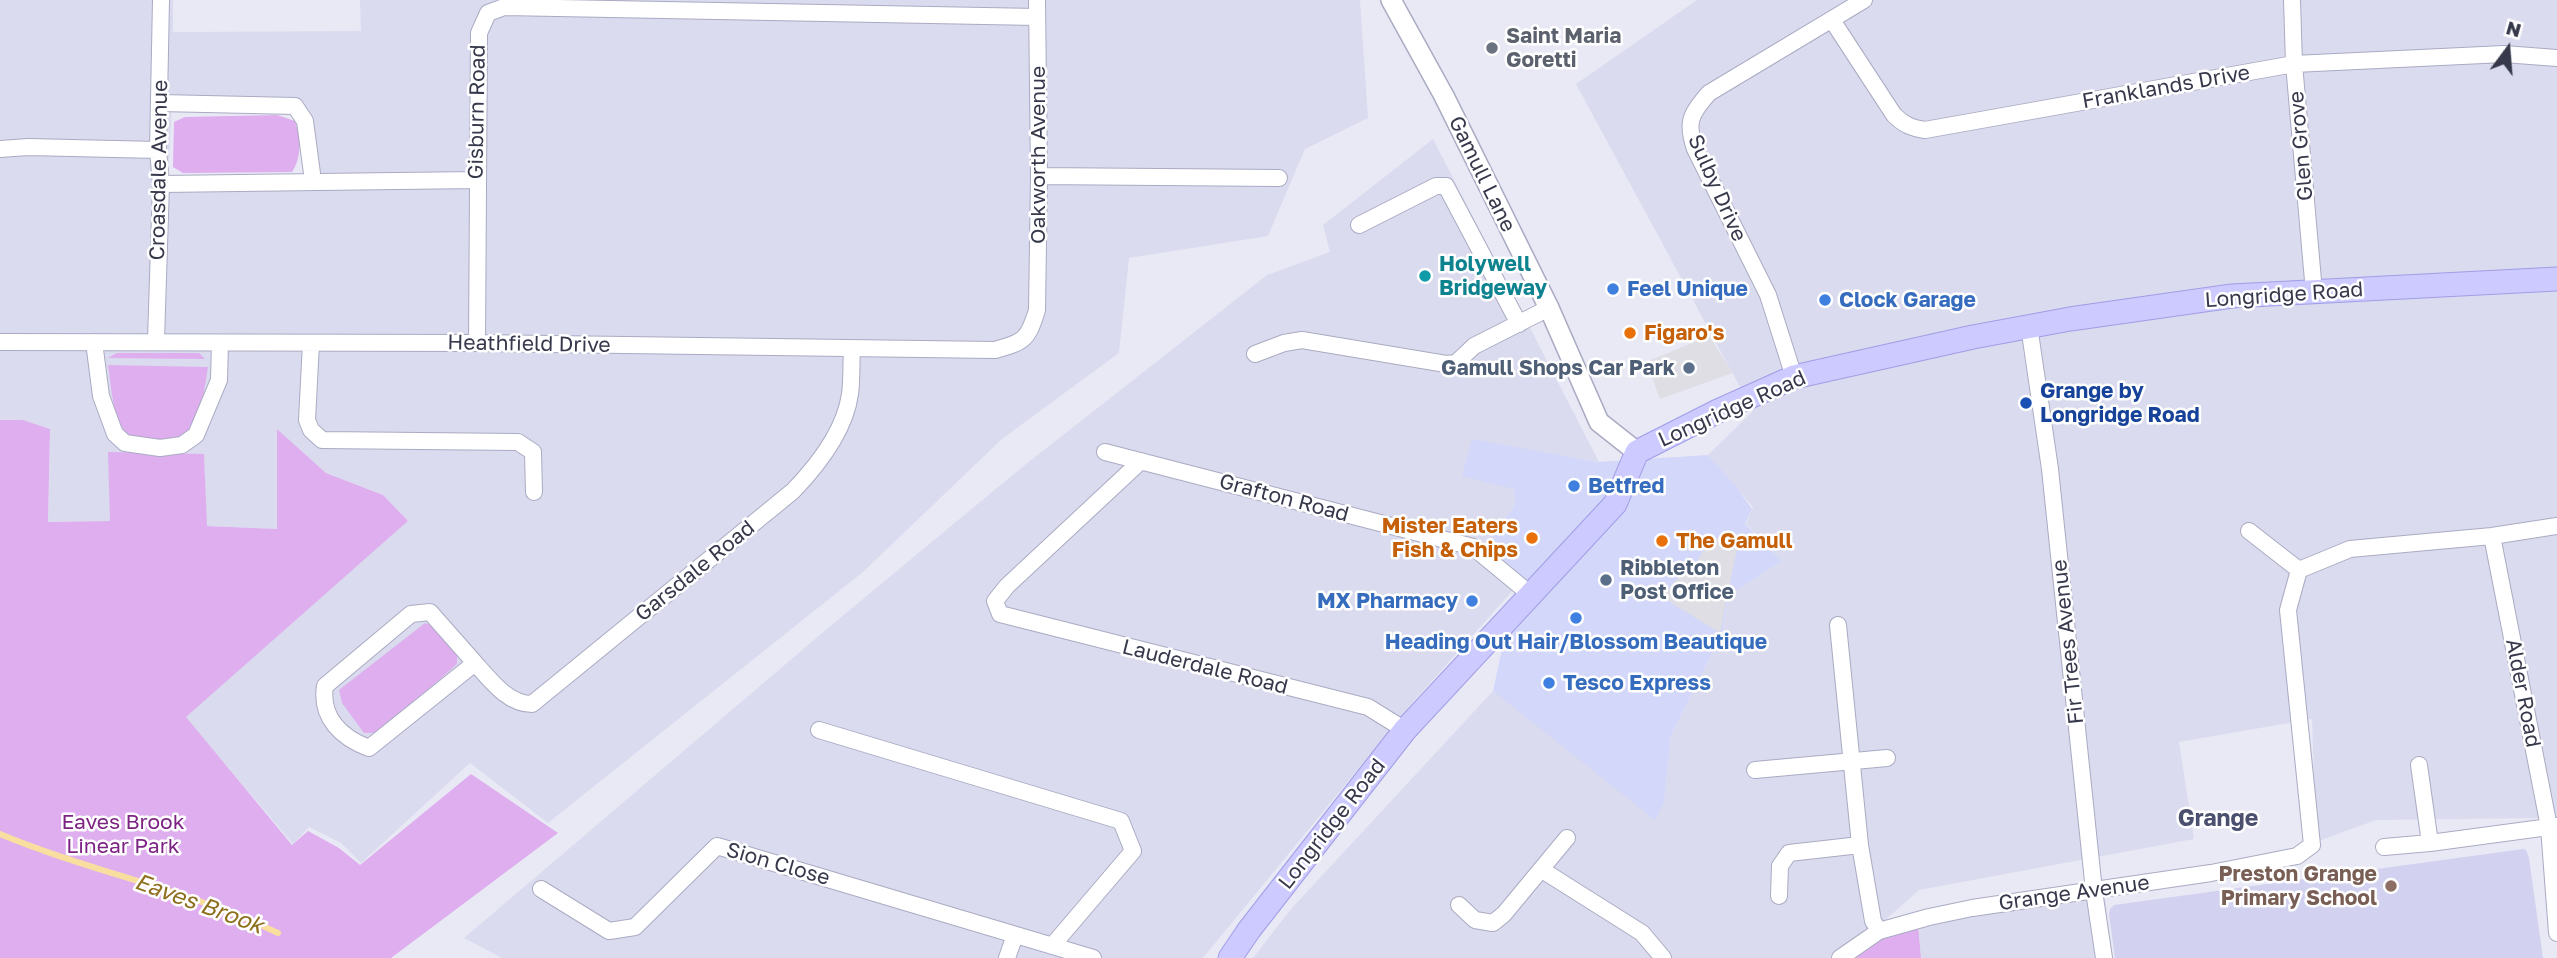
<!DOCTYPE html>
<html>
<head>
<meta charset="utf-8">
<style>
  body { margin:0 }
  #map { position:relative; width:2557px; height:958px; overflow:hidden; background:#e9e9f6; font-family:"Golos Text",sans-serif }
  canvas { display:block }
  .north { position:absolute; left:2473px; top:14px; width:70px; height:70px; -webkit-text-stroke:5px #fff; paint-order:stroke; rotate:16deg; font-size:19px; font-weight:700; line-height:28px; text-align:center; color:#36384b }
  .north::after { content:''; display:block; margin:auto; width:24px; height:32px; background:#36384b; clip-path:polygon(50% 0,100% 100%,50% 72%,0 100%) }
</style>
</head>
<body>
<div id="map">
<canvas width="2557" height="958"></canvas>
<div class="north">N</div>
</div>
<script>
const ctx = document.querySelector('canvas').getContext('2d');
ctx.lineJoin = 'round';
function fill(path, color) {
  ctx.fillStyle = color;
  ctx.fill(path, 'evenodd');
}
function trace(path, color, width, dash) {
  ctx.strokeStyle = color;
  ctx.lineWidth = width;
  ctx.lineCap = dash ? 'butt' : 'round';
  ctx.setLineDash(dash || []);
  ctx.stroke(path);
}
function write(font, color, halo, rows, align = 'center') {
  ctx.font = font + ' "Golos Text",sans-serif';
  ctx.lineWidth = 5;
  ctx.setLineDash([]);
  ctx.textBaseline = 'middle';
  ctx.strokeStyle = halo;
  ctx.fillStyle = color;
  for (const [text, x, y, turn = 0] of rows) {
    ctx.save();
    ctx.translate(x, y);
    ctx.rotate((+turn || 0) * Math.PI / 180);
    ctx.textAlign = isNaN(turn) ? turn : align;
    if (halo) ctx.strokeText(text, 0, 0);
    ctx.fillText(text, 0, 0);
    ctx.restore();
  }
}
const residential = new Path2D(`
  M 0,0 L 173,0 L 173,32 L 361,31 L 360,0 L 1360,0 L 1368,118 L 1305,149 L 1268,236 L 1129,258 L 1119,353 L 1002,439 L 863,572 L 548,823 L 470,763 L 361,863 L 341,843 L 309,827 L 293,844 L 185,717 L 408,521 L 383,495 L 326,473 L 278,430 L 278,529 L 206,526 L 204,455 L 110,521 L 48,522 L 50,429 L 23,420 L 0,420 ZM 172,104 L 307,109 L 319,191 L 168,182 Z
  M 1697,0 L 2557,0 L 2557,922 L 2539,818 L 2376,820 L 2316,842 L 2312,719 L 2179,742 L 2194,839 L 1919,890 L 1882,923 L 1829,958 L 1253,958 L 1291,909 L 1493,691 L 1550,732 L 1664,802 L 1671,735 L 1722,633 L 1729,595 L 1782,561 L 1746,524 L 1753,507 L 1708,455 L 1753,411 L 1576,84 Z
  M 1433,139 L 1599,462 L 1472,440 L 1514,489 L 1515,505 L 1492,536 L 1515,588 L 1414,701 L 1203,958 L 502,958 L 464,938 L 828,628 L 1021,468 L 1267,275 L 1330,252 L 1323,225 Z
  M 2105,897 L 2113,958 L 1921,958 L 1918,925 L 2015,908 Z`);
const commercial = new Path2D(`
  M 1472,439 L 1598,462 L 1708,455 L 1735,485 L 1752,509 L 1745,524 L 1782,561 L 1729,595 L 1722,633 L 1671,735 L 1664,802 L 1655,820 L 1493,691 L 1515,588 L 1492,536 L 1515,505 L 1514,489 L 1462,476 Z`);
const education = new Path2D(`
  M 2523,849 L 2526,850 L 2529,858 L 2543,958 L 2115,958 L 2109,914 L 2110,909 L 2114,905 Z`);
const green = new Path2D(`
  M 277,115 L 295,121 C 301,138 302,157 292,172 L 183,173 L 173,167 L 174,122 L 185,117 Z
  M 117,353 L 199,353 L 205,359 L 108,358 Z
  M 108,365 L 208,367 C 205,385 201,423 187,435 C 174,445 148,440 133,440 C 112,422 112,391 108,365 Z
  M 0,420 L 23,420 L 50,429 L 48,522 L 110,521 L 108,452 L 204,454 L 207,526 L 277,529 L 277,429 L 326,473 L 383,495 L 408,521 L 186,717 L 292,845 L 308,831 L 339,848 L 360,865 L 471,774 L 558,833 L 391,958 L 0,958 Z
  M 425,623 L 435,627 L 457,651 L 457,664 L 379,733 L 364,733 L 342,703 L 339,690 Z
  M 1918,925 L 1921,958 L 1849,958 L 1884,935 Z`);
const parking = new Path2D(`
  M 1709,336 L 1733,373 L 1660,399 L 1646,362 Z
  M 1711,537 L 1738,543 L 1720,633 L 1662,597 L 1677,579 L 1693,569 Z`);
const stream = new Path2D(`
  M 0,834 C 91,872 189,890 278,933`);
const minor = new Path2D(`
  M 2292,0 L 2294,64 L 2314,292
  M 1832,20 L 1894,115 C 1904,125 1912,128 1925,130 L 2294,64 L 2504,54 L 2557,58
  M 160,103 L 295,106 L 305,121 L 313,181
  M 0,149 L 28,147 L 158,150
  M 1039,176 L 1279,178
  M 161,184 L 476,180
  M 1359,225 L 1436,186 L 1446,186 L 1519,324
  M 2029,326 L 2050,469 L 2094,891 L 2104,958
  M 156,340 L 161,184 L 158,150 L 161,0
  M 0,342 L 477,343 L 995,350 C 1024,342 1028,340 1037,310 L 1039,176 L 1037,0
  M 94,342 L 101,396 L 115,434 L 125,443 L 160,448 L 182,445 L 196,435 L 219,380 L 220,343
  M 311,343 L 307,420 L 311,430 L 322,440 L 518,442 L 533,452 L 534,492
  M 477,343 L 479,33 L 488,13 L 504,7 L 1037,17
  M 1255,354 L 1284,343 L 1302,340 L 1446,364 L 1456,363 L 1474,346 L 1549,308
  M 1794,377 L 1768,295 L 1695,149 C 1686,123 1690,114 1709,93 L 1864,0
  M 1105,452 L 1473,547 L 1530,594
  M 1141,461 L 1007,586 L 995,601 L 1000,614 L 1368,707 L 1405,730
  M 2249,531 L 2299,570
  M 2492,536 L 2549,827 L 2557,933
  M 1838,625 L 1860,845 L 1873,921 L 1879,931
  M 475,663 L 430,612 L 411,614 L 325,686 C 320,718 342,738 369,748 L 475,663 C 491,681 508,704 532,704 L 793,491 C 818,465 845,431 850,394 C 852,379 851,364 852,350
  M 819,730 L 1121,821 L 1133,851 L 1052,946
  M 2419,765 L 2430,843
  M 1755,770 L 1887,758
  M 2384,847 L 2430,843 L 2557,826
  M 1542,870 L 1642,933 L 1663,958
  M 541,889 L 609,931 L 635,927 L 717,846 L 1093,958
  M 1779,896 L 1780,866 L 1789,853 L 1860,845
  M 1459,905 L 1475,920 L 1493,923 L 1504,914 L 1567,838
  M 1007,958 L 1015,935
  M 1840,958 L 1879,931 L 1929,917 L 1972,908 L 2211,873 L 2297,856 L 2312,845 L 2288,610 L 2299,570 L 2350,549 L 2492,536 L 2557,526`);
const tertiary = new Path2D(`
  M 1391,0 L 1444,96 L 1549,308 L 1599,422 L 1637,452`);
const secondary = new Path2D(`
  M 1230,958 L 1249,930 L 1405,730 L 1615,504 L 1637,452 L 1718,411 L 1794,377 L 1973,337 L 2070,319 L 2232,296 L 2557,279`);
const markers = [
  [1492,48,7,"#6b7280"],
  [1425,276,7,"#0f9aa8"],
  [1613,289,7,"#3f7fe0"],
  [1825,300,7,"#3f7fe0"],
  [1630,333,7,"#e8710a"],
  [1689,368,7,"#5c6f8a"],
  [2026,403,7,"#1a4fb4"],
  [1574,486,7,"#3f7fe0"],
  [1532,538,7,"#e8710a"],
  [1662,541,7,"#e8710a"],
  [1606,580,7,"#5c6f8a"],
  [1472,601,7,"#3f7fe0"],
  [1576,618,7,"#3f7fe0"],
  [1549,683,7,"#3f7fe0"],
  [2391,886,7,"#8d6e63"]
];
const worshipNames = [
  ["Saint Maria",1506,36],
  ["Goretti",1506,60]
];
const streetNames = [
  ["Franklands Drive",2166,87,-10],
  ["Gisburn Road",477,112,-89],
  ["Glen Grove",2301,146,-95],
  ["Oakworth Avenue",1038,155,-90],
  ["Croasdale Avenue",159,170,-89],
  ["Gamull Lane",1482,174,64],
  ["Sulby Drive",1717,188,66],
  ["Longridge Road",2284,295,-4],
  ["Heathfield Drive",529,344,1],
  ["Longridge Road",1732,409,-24],
  ["Grafton Road",1284,498,15],
  ["Garsdale Road",695,571,-39],
  ["Fir Trees Avenue",2068,642,-96],
  ["Lauderdale Road",1205,667,14],
  ["Alder Road",2523,693,79],
  ["Longridge Road",1332,824,-52],
  ["Sion Close",778,864,16],
  ["Grange Avenue",2074,893,-8]
];
const cultureNames = [
  ["Holywell",1439,264],
  ["Bridgeway",1439,288]
];
const shopNames = [
  ["Feel Unique",1627,289],
  ["Clock Garage",1839,300],
  ["Betfred",1588,486],
  ["MX Pharmacy",1458,601,"right"],
  ["Heading Out Hair/Blossom Beautique",1576,642,"center"],
  ["Tesco Express",1563,683]
];
const foodNames = [
  ["Figaro's",1644,333],
  ["Mister Eaters",1518,526,"right"],
  ["Fish & Chips",1518,550,"right"],
  ["The Gamull",1676,541]
];
const serviceNames = [
  ["Gamull Shops Car Park",1675,368],
  ["Ribbleton",1620,568,"left"],
  ["Post Office",1620,592,"left"]
];
const transitNames = [
  ["Grange by",2040,391],
  ["Longridge Road",2040,415]
];
const parkNames = [
  ["Eaves Brook",123,822],
  ["Linear Park",123,846]
];
const educationNames = [
  ["Preston Grange",2377,874],
  ["Primary School",2377,898]
];
const neighbourhoodNames = [
  ["Grange",2218,819]
];
const waterNames = [
  ["Eaves Brook",199,904,20]
];
fill(residential, '#dadbee');
fill(commercial, '#d3d7f9');
fill(education, '#d2d2f0');
fill(green, '#deaeee');
fill(parking, '#dedee4');
trace(stream, '#f8dfa0', 6);
trace(minor, '#aaabc3', 18);
trace(tertiary, '#aaabc3', 22);
trace(secondary, '#a09de6', 25);
trace(minor, '#fff', 16);
trace(tertiary, '#fff', 19);
trace(secondary, '#cdcaff', 23);
for (const [x, y, r, color] of markers) {
  const dot = new Path2D();
  dot.arc(x, y, r, 0, 2 * Math.PI);
  ctx.fillStyle = color;
  ctx.fill(dot);
  trace(dot, '#fff', 2.5);
}
write('bold 21px', '#5b616d', '#fff', worshipNames, 'left');
write('21px', '#36384b', '#fff', streetNames);
write('bold 21px', '#0d838f', '#fff', cultureNames, 'left');
write('bold 21px', '#366cbe', '#fff', shopNames, 'left');
write('bold 21px', '#c56008', '#fff', foodNames, 'left');
write('bold 21px', '#4e5e75', '#fff', serviceNames, 'right');
write('bold 21px', '#164399', '#fff', transitNames, 'left');
write('21px', '#7c2383', '#fff', parkNames);
write('bold 21px', '#785e54', '#fff', educationNames, 'right');
write('bold 23px', '#4c506f', '#fff', neighbourhoodNames);
write('italic 23px', '#8d6f1e', '#fff', waterNames);
</script>
</body>
</html>
